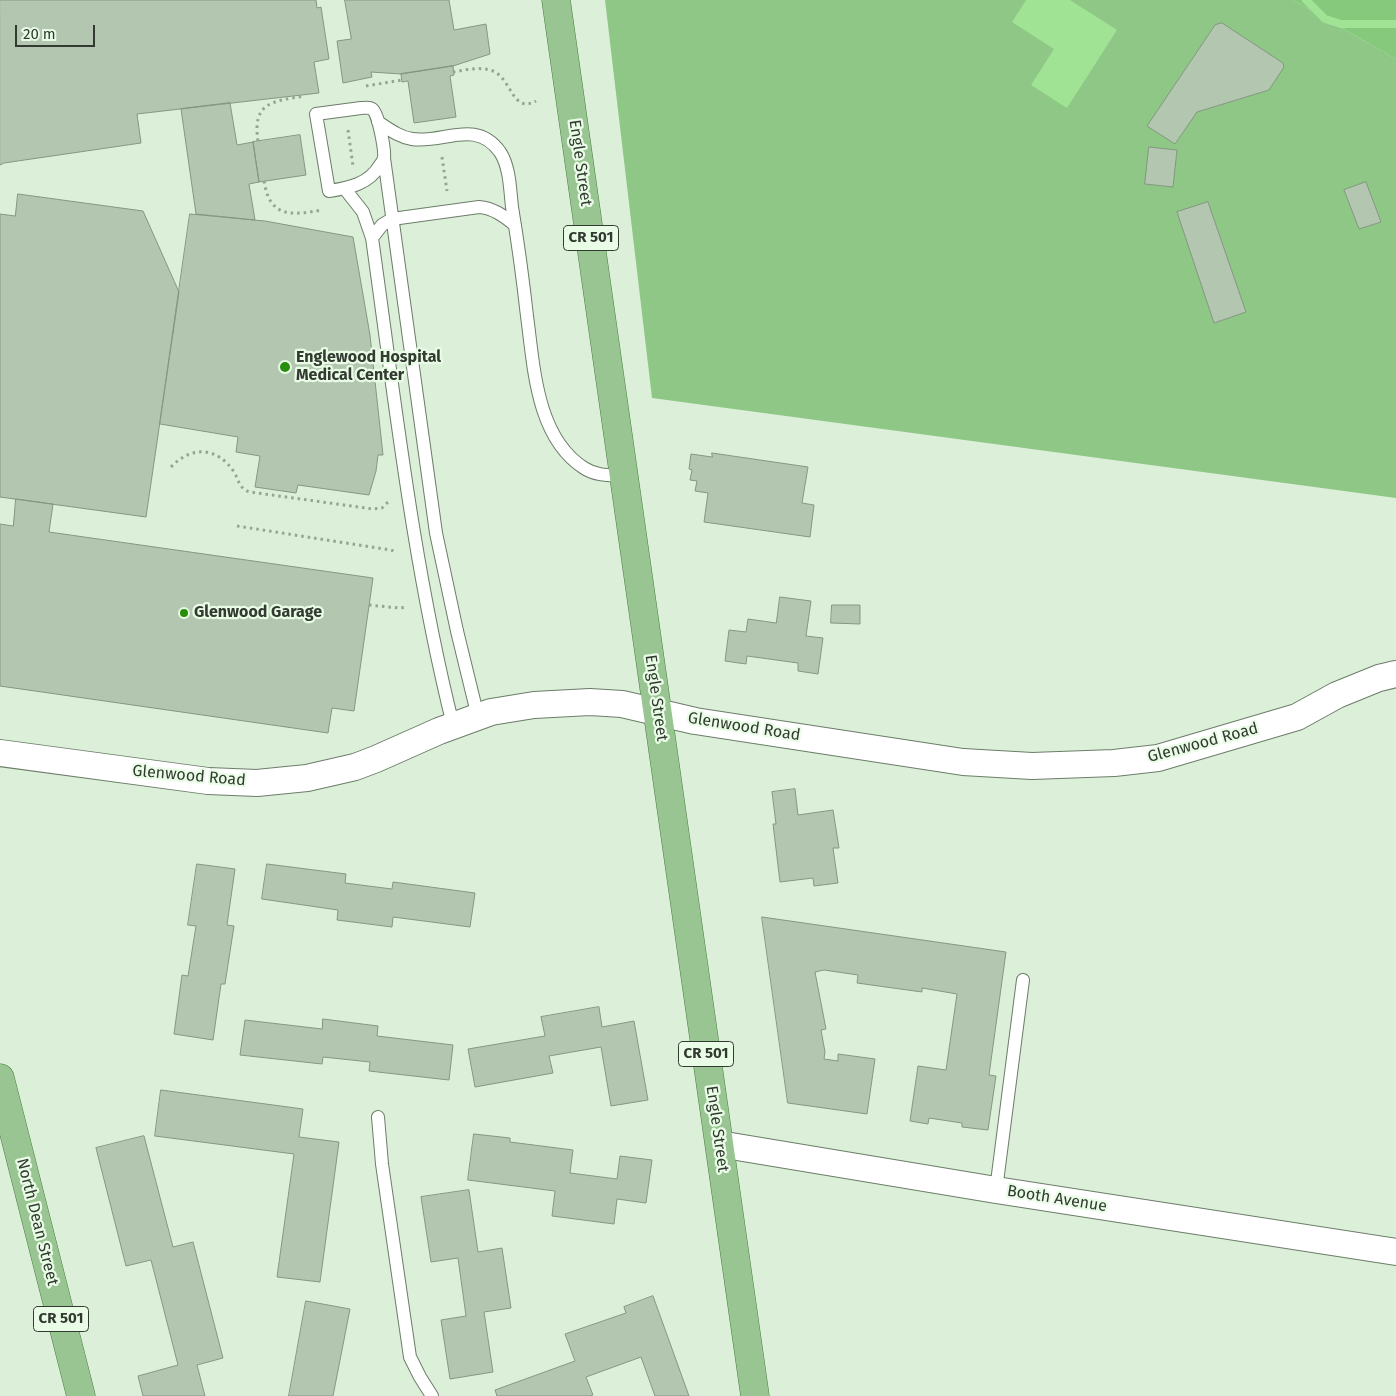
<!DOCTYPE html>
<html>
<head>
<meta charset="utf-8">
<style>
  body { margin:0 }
  #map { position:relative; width:1396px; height:1396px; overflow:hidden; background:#dcf0d9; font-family:"Fira Sans",sans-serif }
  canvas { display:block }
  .scale { position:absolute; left:15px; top:25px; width:80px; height:22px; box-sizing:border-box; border:2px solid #323a31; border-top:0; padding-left:6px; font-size:15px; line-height:18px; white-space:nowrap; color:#323a31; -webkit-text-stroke:4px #e9fde6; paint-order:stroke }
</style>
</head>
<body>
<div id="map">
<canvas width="1396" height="1396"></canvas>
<div class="scale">20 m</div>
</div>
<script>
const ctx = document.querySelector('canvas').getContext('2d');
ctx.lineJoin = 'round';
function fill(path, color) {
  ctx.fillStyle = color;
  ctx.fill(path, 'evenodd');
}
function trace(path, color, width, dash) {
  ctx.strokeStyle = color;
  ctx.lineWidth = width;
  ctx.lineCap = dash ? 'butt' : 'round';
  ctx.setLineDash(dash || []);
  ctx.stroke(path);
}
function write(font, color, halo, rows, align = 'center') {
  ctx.font = font + ' "Fira Sans",sans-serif';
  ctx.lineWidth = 4.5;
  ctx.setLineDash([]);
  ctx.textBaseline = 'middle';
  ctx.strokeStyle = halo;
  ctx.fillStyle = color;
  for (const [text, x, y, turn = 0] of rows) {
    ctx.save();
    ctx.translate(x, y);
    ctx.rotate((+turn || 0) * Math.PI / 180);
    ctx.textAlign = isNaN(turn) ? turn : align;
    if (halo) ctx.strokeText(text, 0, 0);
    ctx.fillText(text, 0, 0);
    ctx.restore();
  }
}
const green = new Path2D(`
  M 605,0 L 1293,0 L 1396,59 L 1396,498 L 652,398 Z`);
const forest = new Path2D(`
  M 1293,0 L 1396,0 L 1396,59 Z`);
const water = new Path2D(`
  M 1026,0 L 1070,0 L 1117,30 L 1067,108 L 1031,85 L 1054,49 L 1012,22 Z`);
const stream = new Path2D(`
  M 1306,0 L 1325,19 L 1341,24 L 1396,24`);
const building = new Path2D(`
  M 0,0 L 316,0 L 317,8 L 321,7 L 329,59 L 314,62 L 319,93 L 137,114 L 141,143 L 4,163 L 0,165 Z
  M 345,0 L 449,0 L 454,30 L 486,24 L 490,54 L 453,66 L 401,74 L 371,72 L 372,77 L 343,83 L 337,41 L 351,39 Z
  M 1222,23 L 1283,63 L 1284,67 L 1269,90 L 1197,112 L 1175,144 L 1147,126 L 1215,25 Z
  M 453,66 L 454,75 L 450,76 L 456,117 L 414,123 L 408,81 L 402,82 L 401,74 Z
  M 230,103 L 237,145 L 253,142 L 259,182 L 249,184 L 255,220 L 196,214 L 181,109 Z
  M 300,135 L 306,175 L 259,182 L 253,142 Z
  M 1149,147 L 1177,150 L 1173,187 L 1145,184 Z
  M 1366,182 L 1381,222 L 1359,229 L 1344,190 Z
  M 18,194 L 143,211 L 179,292 L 146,517 L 0,497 L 0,214 L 15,216 Z
  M 1208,202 L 1246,312 L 1214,323 L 1177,212 Z
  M 190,214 L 265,221 L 353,237 L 370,335 L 383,455 L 378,455 L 376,471 L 369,495 L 298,485 L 296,493 L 255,487 L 260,456 L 236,452 L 238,437 L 160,424 Z
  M 712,453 L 808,467 L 802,503 L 814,505 L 810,537 L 704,522 L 708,493 L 695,491 L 697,481 L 690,480 L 692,470 L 689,469 L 691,454 L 712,457 Z
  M 16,499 L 53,504 L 49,532 L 373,578 L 354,711 L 332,708 L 328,733 L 0,686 L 0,524 L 13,526 Z
  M 780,597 L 811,601 L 806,636 L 823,638 L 818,674 L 798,671 L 798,663 L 747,656 L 746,664 L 725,661 L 729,630 L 746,632 L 748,619 L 776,623 Z
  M 832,605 L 860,605 L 860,624 L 831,623 Z
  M 795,789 L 798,815 L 833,810 L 839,848 L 833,848 L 838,883 L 814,886 L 813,878 L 780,882 L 773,824 L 776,824 L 772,792 Z
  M 197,864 L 235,869 L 227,925 L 234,926 L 225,984 L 221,984 L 213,1040 L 174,1034 L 182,975 L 188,976 L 196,926 L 188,925 Z
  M 267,864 L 346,874 L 345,883 L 392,889 L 393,882 L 475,893 L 470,927 L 393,917 L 392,927 L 337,920 L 338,910 L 262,899 Z
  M 762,917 L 1006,952 L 989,1075 L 996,1076 L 988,1130 L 962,1127 L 962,1123 L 929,1118 L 928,1124 L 910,1121 L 918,1066 L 946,1070 L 957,994 L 922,988 L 922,992 L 857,983 L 858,975 L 824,970 L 815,972 L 826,1029 L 821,1030 L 825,1052 L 824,1059 L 838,1061 L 838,1054 L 875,1059 L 867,1114 L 788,1103 Z
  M 599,1007 L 602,1027 L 634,1021 L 648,1100 L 611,1106 L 601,1047 L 549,1056 L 553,1073 L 475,1087 L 468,1049 L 545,1036 L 541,1017 Z
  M 323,1019 L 378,1026 L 377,1036 L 453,1045 L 449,1080 L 369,1071 L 370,1062 L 323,1057 L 322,1064 L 240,1055 L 245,1020 L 322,1029 Z
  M 161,1090 L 303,1109 L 299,1137 L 339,1142 L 320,1282 L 277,1277 L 294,1154 L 155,1136 Z
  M 474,1134 L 510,1138 L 510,1142 L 573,1150 L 570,1173 L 617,1179 L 620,1156 L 652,1160 L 646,1203 L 617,1199 L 614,1224 L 552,1216 L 555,1191 L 468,1180 Z
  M 144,1136 L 173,1247 L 193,1242 L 223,1358 L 197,1365 L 205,1396 L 143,1396 L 138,1376 L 178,1365 L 151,1260 L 126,1266 L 96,1148 Z
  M 469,1190 L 478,1252 L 502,1248 L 511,1308 L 484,1312 L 493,1372 L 450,1379 L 441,1320 L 466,1316 L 458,1258 L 431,1262 L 421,1197 Z
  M 653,1296 L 689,1396 L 655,1396 L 641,1357 L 586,1377 L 593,1395 L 590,1396 L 497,1396 L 495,1390 L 575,1361 L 565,1334 L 626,1313 L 624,1307 Z
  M 306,1301 L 350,1309 L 333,1396 L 289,1396 Z`);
const path = new Path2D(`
  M 453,72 C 466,70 480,66 493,71 C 512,79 512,114 536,101
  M 366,86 L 402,80
  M 348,130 L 353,166
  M 258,141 C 252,102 273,101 305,96
  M 442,157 L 447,191
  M 264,181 C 270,219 292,215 322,210
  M 171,467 C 191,446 217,446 234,472 C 239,480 239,489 250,492 L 373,509 L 382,508 L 388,502
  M 237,526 L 391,550 L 396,552
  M 369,605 L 399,608 L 407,607`);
const service = new Path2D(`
  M 361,108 C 365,108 369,107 372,109 C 379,114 385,151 384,158 C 383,161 382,163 380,165 C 369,184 349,188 329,191 L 316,114 Z
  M 378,122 C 389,129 399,137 412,139 C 443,144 476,118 500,152 C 510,167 510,190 512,207 C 518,243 523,280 527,316 C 534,367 536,437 584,468 C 596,476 611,475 625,476
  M 384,158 L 436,533 L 457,631 L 478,717
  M 345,189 L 363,212 L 372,238 C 395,401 413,565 453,725
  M 372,238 L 382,225 L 392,219 L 479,207 C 493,208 504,216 515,225
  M 378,1117 L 382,1164 L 410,1357 L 420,1377 L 432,1396
  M 996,1190 L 1023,980`);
const minor = new Path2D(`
  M 0,753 L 208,781 L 257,783 L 307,778 L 355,767 L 376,759 L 439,731 L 491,712 L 534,705 L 590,702 L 622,704 L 695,721 L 963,762 L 1032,766 L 1114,763 L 1158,758 L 1297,717 L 1337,695 L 1379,678 L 1396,674
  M 719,1144 L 996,1190 L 1396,1252`);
const primary = new Path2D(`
  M 556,0 L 755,1396
  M 0,1078 L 81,1396`);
const markers = [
  [285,367,6,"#268e0c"],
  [184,613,5,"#268e0c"]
];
const shields = [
  [591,238,55],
  [706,1054,55],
  [61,1319,55]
];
const shieldNames = [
  ["CR 501",591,238],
  ["CR 501",706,1054],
  ["CR 501",61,1319]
];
const streetNames = [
  ["Engle Street",580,163,82],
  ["Engle Street",656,698,82],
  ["Glenwood Road",744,727,9],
  ["Glenwood Road",1203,743,-15],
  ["Glenwood Road",189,776,5],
  ["Engle Street",717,1129,82],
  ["Booth Avenue",1057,1199,9],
  ["North Dean Street",37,1222,76]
];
const poiNames = [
  ["Englewood Hospital",296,358],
  ["Medical Center",296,376],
  ["Glenwood Garage",194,613]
];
fill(green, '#8fc786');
fill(forest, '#87c97c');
fill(water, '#a0e394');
trace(stream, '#a0e394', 8);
fill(building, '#b3c6b0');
trace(building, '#859782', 1);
trace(service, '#6c7d69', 14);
trace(minor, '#6c7d69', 28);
trace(primary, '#497c41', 29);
trace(path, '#95a493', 3, [2.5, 4]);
trace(service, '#fff', 12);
trace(minor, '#fff', 26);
trace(primary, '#99c592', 28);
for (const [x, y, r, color] of markers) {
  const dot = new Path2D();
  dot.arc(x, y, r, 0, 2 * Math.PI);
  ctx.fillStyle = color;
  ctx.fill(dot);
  trace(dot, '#e9fde6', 2);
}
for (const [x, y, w] of shields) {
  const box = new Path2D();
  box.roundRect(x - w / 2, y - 12.5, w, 25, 4);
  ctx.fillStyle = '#e9fde6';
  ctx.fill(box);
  trace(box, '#323a31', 1);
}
write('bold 15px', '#323a31', null, shieldNames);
write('16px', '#323a31', '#e9fde6', streetNames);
write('bold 16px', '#323a31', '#e9fde6', poiNames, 'left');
</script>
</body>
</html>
